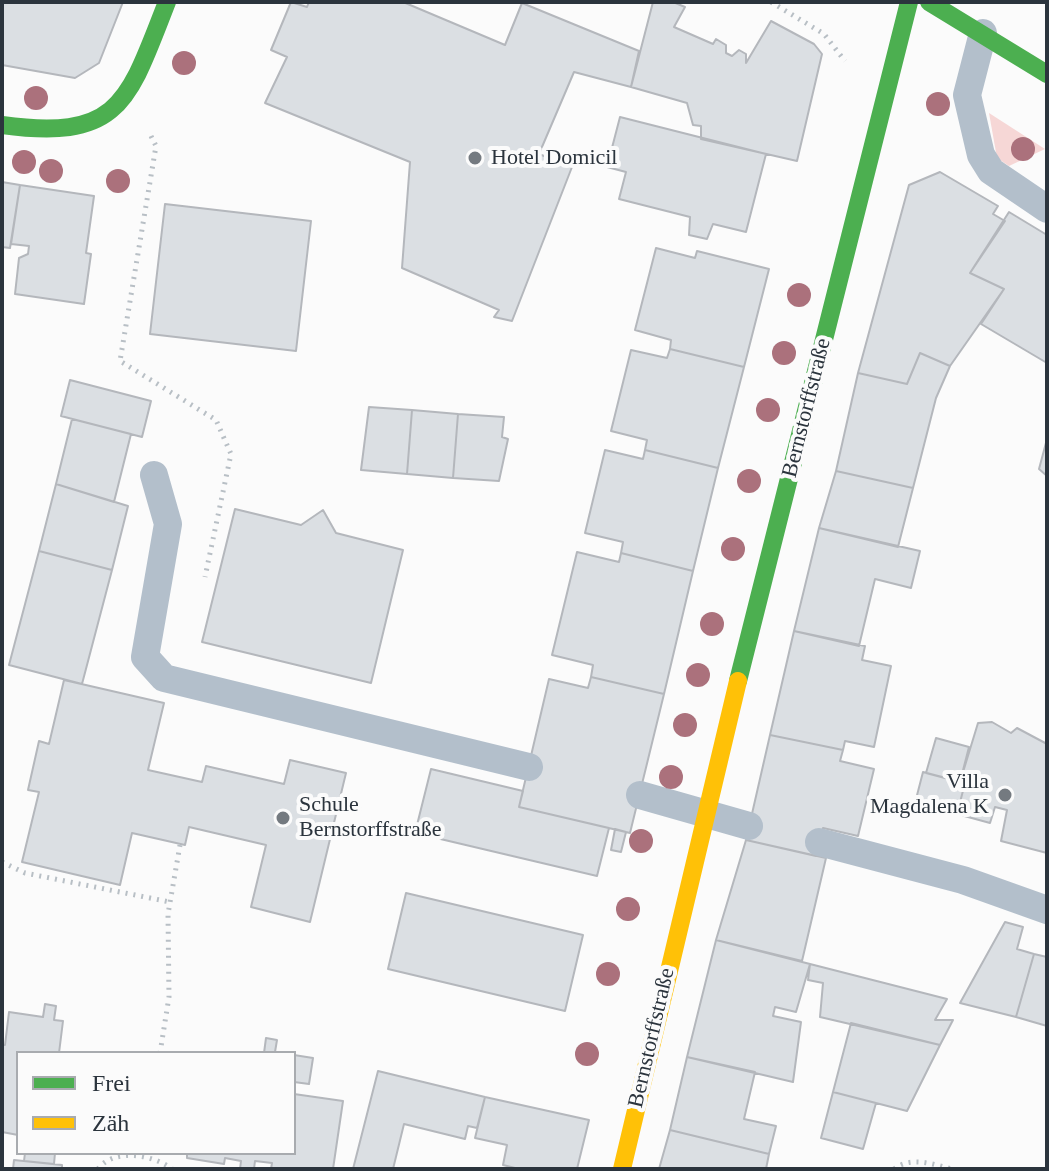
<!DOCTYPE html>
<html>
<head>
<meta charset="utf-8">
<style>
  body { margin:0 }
  #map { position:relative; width:1049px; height:1171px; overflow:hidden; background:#fbfbfb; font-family:Georgia,serif }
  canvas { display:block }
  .frame { position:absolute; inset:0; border:4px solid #2b343d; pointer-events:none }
  .legend { position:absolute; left:16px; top:1051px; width:280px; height:104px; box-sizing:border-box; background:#fbfbfb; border:2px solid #a8abaf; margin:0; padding:10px 14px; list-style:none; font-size:24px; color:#2b343d }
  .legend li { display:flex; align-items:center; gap:16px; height:40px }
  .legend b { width:40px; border:2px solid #a8abaf }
</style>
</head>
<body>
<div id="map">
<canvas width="1049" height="1171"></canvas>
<div class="frame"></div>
<ul class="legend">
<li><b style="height:10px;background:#4caf50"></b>Frei</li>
<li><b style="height:10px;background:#ffc107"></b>Zäh</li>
</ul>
</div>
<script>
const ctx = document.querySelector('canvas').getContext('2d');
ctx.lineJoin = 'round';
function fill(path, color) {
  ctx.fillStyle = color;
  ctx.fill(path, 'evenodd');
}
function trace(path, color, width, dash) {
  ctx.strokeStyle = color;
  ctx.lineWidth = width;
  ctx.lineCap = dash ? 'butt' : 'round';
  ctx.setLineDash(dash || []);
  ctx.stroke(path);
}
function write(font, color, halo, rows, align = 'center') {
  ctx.font = font + ' Georgia,serif';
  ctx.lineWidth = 8;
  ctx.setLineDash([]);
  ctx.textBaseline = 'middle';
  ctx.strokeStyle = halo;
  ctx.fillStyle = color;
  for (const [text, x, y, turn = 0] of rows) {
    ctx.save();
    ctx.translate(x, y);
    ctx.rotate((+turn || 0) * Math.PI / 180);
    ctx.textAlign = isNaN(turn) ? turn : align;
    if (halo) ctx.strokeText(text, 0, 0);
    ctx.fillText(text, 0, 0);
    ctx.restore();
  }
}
const green = new Path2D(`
  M 989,113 L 1045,149 L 1009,166 L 997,158 Z`);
const building = new Path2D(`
  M 2,2 L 123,2 L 99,63 L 75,78 L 2,65 Z
  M 291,2 L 307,7 L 309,2 L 403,2 L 505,45 L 522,3 L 639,51 L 631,87 L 574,72 L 539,154 L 572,167 L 512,321 L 494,317 L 499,310 L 402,268 L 410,162 L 265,103 L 287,57 L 271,50 Z
  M 653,2 L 673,2 L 685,7 L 674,27 L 713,44 L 716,39 L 726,45 L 726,53 L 732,56 L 739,50 L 746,54 L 746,63 L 771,21 L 814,44 L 822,54 L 797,161 L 701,139 L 701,126 L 693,125 L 687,103 L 631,87 Z
  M 620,117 L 766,154 L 746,232 L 713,224 L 707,239 L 689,235 L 690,217 L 619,199 L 626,172 L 607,167 Z
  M 940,172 L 998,206 L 993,214 L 1005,221 L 970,273 L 1004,289 L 950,366 L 920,353 L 907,384 L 858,373 L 909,185 Z
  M 2,182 L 20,185 L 10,248 L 2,247 Z
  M 20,185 L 94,196 L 86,253 L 91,254 L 84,304 L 15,294 L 19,258 L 28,254 L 29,246 L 11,244 Z
  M 165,204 L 311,221 L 296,351 L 150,334 Z
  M 1009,212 L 1047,235 L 1047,363 L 981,324 L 1004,289 L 970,273 Z
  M 656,248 L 695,258 L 697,251 L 769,269 L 744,367 L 670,349 L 671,340 L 635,330 Z
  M 670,349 L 744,367 L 718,468 L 645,450 L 647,440 L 611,431 L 631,350 L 667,358 Z
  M 920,353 L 950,366 L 936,398 L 913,488 L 836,471 L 858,373 L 907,384 Z
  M 70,380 L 151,401 L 142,437 L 61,416 Z
  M 369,407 L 412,410 L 407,474 L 361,470 Z
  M 412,410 L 458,414 L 453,478 L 407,474 Z
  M 458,414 L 504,417 L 502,437 L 508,439 L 499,481 L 453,478 Z
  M 72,419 L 131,434 L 114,502 L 56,484 Z
  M 1047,439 L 1047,476 L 1039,469 Z
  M 605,450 L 643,459 L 645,450 L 718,468 L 693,571 L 621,553 L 623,542 L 585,533 Z
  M 836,471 L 913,488 L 898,547 L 819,528 Z
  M 56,484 L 128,506 L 112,570 L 39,551 Z
  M 235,509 L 301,525 L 323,510 L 336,533 L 403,550 L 371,683 L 202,642 Z
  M 819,528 L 920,551 L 911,588 L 875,579 L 859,646 L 794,631 Z
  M 39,551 L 112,570 L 82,684 L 9,665 Z
  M 577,552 L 619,562 L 621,553 L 693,571 L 664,694 L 591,677 L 593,665 L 552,655 Z
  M 794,631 L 865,646 L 862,660 L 891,666 L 874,747 L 845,741 L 843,750 L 770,735 Z
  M 591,677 L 664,694 L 630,833 L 519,807 L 549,679 L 588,688 Z
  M 64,680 L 164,703 L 148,770 L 202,782 L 206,766 L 284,784 L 290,760 L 346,773 L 310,922 L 251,907 L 266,845 L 189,827 L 185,845 L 132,833 L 120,885 L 22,862 L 39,792 L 28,790 L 39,741 L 49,744 Z
  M 992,722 L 1011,733 L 1017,728 L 1047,744 L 1047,853 L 1001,841 L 1007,810 L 995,807 L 990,823 L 957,814 L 965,783 L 960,782 L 978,723 Z
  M 770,735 L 843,750 L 840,761 L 874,769 L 858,836 L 823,828 L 816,856 L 746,840 Z
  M 936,738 L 969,747 L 960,782 L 926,773 Z
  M 431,769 L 523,791 L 519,807 L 609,828 L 597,876 L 415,833 Z
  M 923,772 L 965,783 L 957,814 L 915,803 Z
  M 615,829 L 626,832 L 621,852 L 611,850 Z
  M 746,840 L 826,858 L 802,961 L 716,940 Z
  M 406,893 L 583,935 L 565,1011 L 388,969 Z
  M 1005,922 L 1023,927 L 1017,949 L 1034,954 L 1016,1017 L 960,1003 Z
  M 716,940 L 810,964 L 796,1012 L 775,1007 L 773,1016 L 801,1022 L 793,1082 L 687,1057 Z
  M 1034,954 L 1047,957 L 1047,1026 L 1016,1017 Z
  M 810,964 L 947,999 L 935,1020 L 953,1020 L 940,1045 L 820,1017 L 823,983 L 808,980 Z
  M 45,1004 L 56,1006 L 54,1020 L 63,1021 L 59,1053 L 18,1053 L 18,1135 L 2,1132 L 2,1045 L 5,1045 L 9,1012 L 43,1017 Z
  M 851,1023 L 940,1045 L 907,1111 L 833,1092 Z
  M 266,1038 L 277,1040 L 275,1052 L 282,1053 L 254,1053 L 264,1053 Z
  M 294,1055 L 313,1058 L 309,1084 L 294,1082 Z
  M 687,1057 L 755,1072 L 744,1119 L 776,1126 L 769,1154 L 670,1130 Z
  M 378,1071 L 485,1097 L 477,1128 L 468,1126 L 465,1139 L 404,1124 L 393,1169 L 353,1169 Z
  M 833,1092 L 876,1103 L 863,1149 L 821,1138 Z
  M 294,1094 L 343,1101 L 333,1169 L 271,1169 L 272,1163 L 255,1161 L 254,1169 L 240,1169 L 241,1161 L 225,1158 L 224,1164 L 187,1158 L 187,1153 L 294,1153 Z
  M 485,1097 L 589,1120 L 577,1169 L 519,1169 L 503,1165 L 507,1145 L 475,1138 Z
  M 670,1130 L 769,1154 L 766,1169 L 659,1169 Z
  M 25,1153 L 55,1153 L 54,1164 L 24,1161 Z
  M 14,1160 L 62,1165 L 62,1169 L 13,1169 Z`);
const path = new Path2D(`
  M 771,2 L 824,34 L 845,61
  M 151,136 L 156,146 L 120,361 L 216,420 L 231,454 L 205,577
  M 2,862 L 25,873 L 170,902
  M 160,1053 L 169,997 L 168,914 L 180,845
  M 98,1169 C 114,1148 152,1154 172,1169
  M 894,1169 C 911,1156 932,1164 952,1169`);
const lane = new Path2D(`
  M 983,33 L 967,95 L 981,155 L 991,171 L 1047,209
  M 154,475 L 168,524 L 145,657 L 164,678 L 529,767
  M 640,795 L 749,826
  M 819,842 L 963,880 L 1047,910`);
const fast = new Path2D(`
  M 929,2 L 1047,74
  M 2,125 C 120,141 128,102 167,2
  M 738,681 L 909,2`);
const slow = new Path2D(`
  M 622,1169 L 738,681`);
const trees = [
  [184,63],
  [36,98],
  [938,104],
  [1023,149],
  [24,162],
  [51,171],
  [118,181],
  [799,295],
  [784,353],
  [768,410],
  [749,481],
  [733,549],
  [712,624],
  [698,675],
  [685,725],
  [671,777],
  [641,841],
  [628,909],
  [608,974],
  [587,1054]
];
const markers = [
  [475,158,8,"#747a80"],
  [1005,795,8,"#747a80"],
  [283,818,8,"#747a80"]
];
const poiNames = [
  ["Hotel Domicil",491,158],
  ["Villa",989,782,"right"],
  ["Magdalena K",989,807,"right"],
  ["Schule",299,805],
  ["Bernstorffstraße",299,830]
];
const streetNames = [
  ["Bernstorffstraße",807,408,-76],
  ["Bernstorffstraße",652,1038,-77]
];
fill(green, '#f6d7d6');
fill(building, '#dbdfe3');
trace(building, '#b4b7bc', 2);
trace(path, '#b8bfc5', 5, [2, 6]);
trace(lane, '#b3bfcb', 28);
trace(fast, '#4caf50', 18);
trace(slow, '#ffc107', 18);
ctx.fillStyle = '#ab717c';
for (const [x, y] of trees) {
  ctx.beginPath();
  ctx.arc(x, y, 12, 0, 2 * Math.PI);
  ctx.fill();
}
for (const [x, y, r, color] of markers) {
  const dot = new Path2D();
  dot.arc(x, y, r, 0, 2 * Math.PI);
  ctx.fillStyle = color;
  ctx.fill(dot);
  trace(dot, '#fbfbfb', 3);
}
write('22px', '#2b343d', '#fbfbfb', poiNames, 'left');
write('22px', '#2b343d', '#fbfbfb', streetNames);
</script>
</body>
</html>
